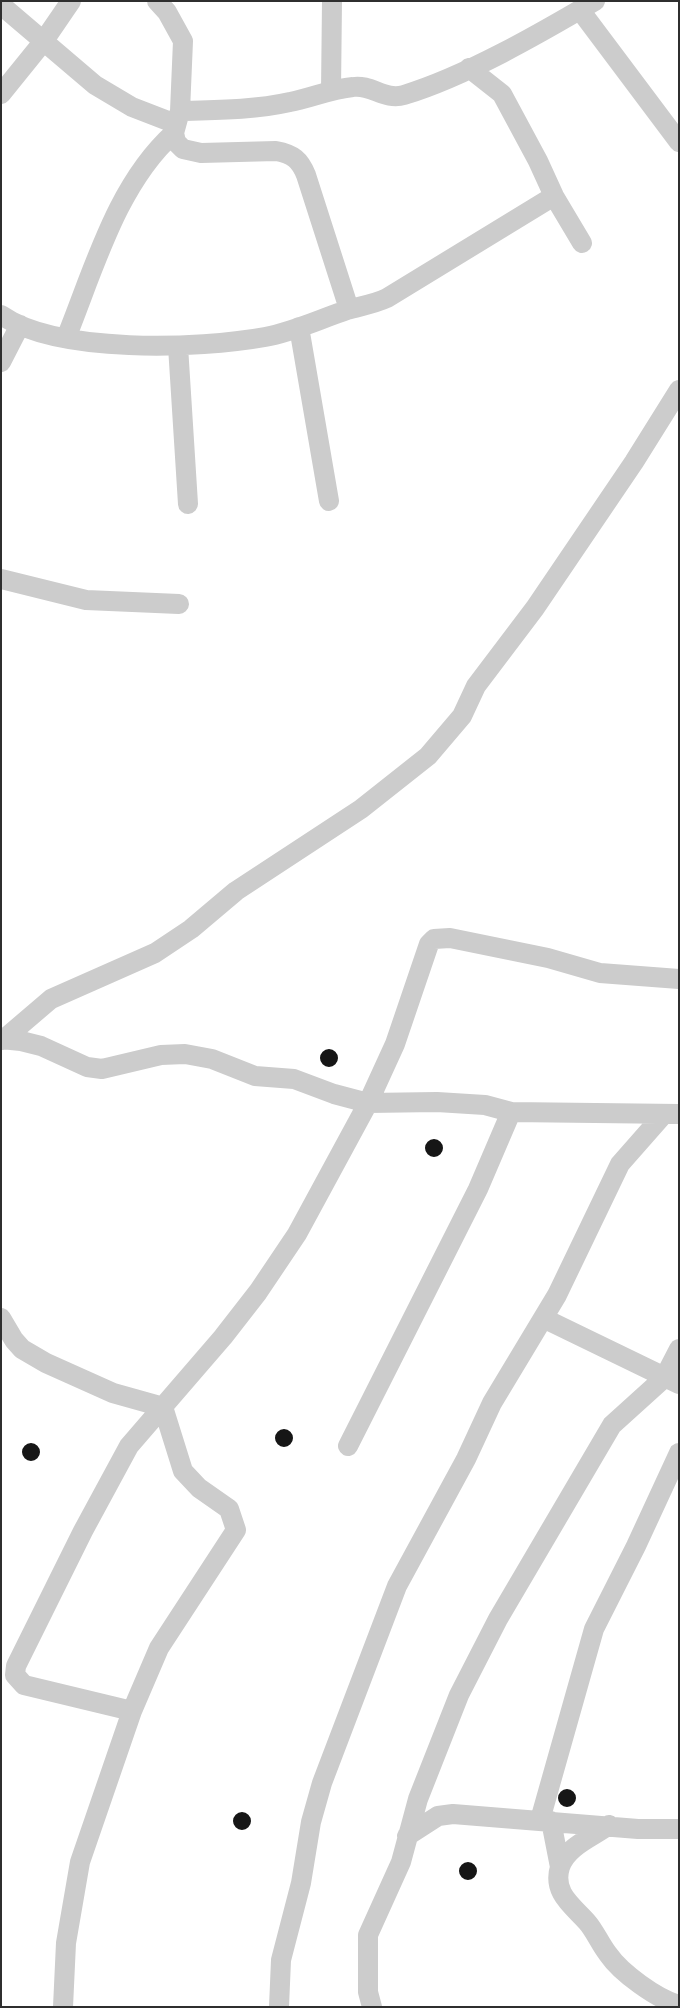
<!DOCTYPE html>
<html>
<head>
<meta charset="utf-8">
<style>
  body { margin:0 }
  #map { position:relative; width:680px; height:2008px; overflow:hidden; background:#fff; font-family:Jost,sans-serif }
  canvas { display:block }
  .frame { position:absolute; inset:0; border:2px solid #2f2f2f; pointer-events:none }
</style>
</head>
<body>
<div id="map">
<canvas width="680" height="2008"></canvas>
<div class="frame"></div>
</div>
<script>
const ctx = document.querySelector('canvas').getContext('2d');
ctx.lineJoin = 'round';
function fill(path, color) {
  ctx.fillStyle = color;
  ctx.fill(path, 'evenodd');
}
function trace(path, color, width, dash) {
  ctx.strokeStyle = color;
  ctx.lineWidth = width;
  ctx.lineCap = dash ? 'butt' : 'round';
  ctx.setLineDash(dash || []);
  ctx.stroke(path);
}
const building = new Path2D(`
  M320 1058a9 9 0 1 1 18 0a9 9 0 1 1-18 0Z
  M425 1148a9 9 0 1 1 18 0a9 9 0 1 1-18 0Z
  M275 1438a9 9 0 1 1 18 0a9 9 0 1 1-18 0Z
  M22 1452a9 9 0 1 1 18 0a9 9 0 1 1-18 0Z
  M558 1798a9 9 0 1 1 18 0a9 9 0 1 1-18 0Z
  M233 1821a9 9 0 1 1 18 0a9 9 0 1 1-18 0Z
  M459 1871a9 9 0 1 1 18 0a9 9 0 1 1-18 0Z`);
const minor = new Path2D(`
  M 157,1 L 167,12 L 183,41 L 180,111 L 174,133 L 176,142 L 183,149 L 201,153 L 276,151 C 293,154 300,160 306,175 L 349,309
  M 1,5 L 95,85 L 132,107 L 176,124
  M 580,10 L 679,142
  M 469,68 L 502,94 L 538,161 L 554,196 L 582,243
  M 331,91 L 332,1
  M 1,94 L 43,42 L 71,1
  M 180,111 C 216,110 254,110 290,102 C 311,98 331,89 353,87 C 371,84 385,101 404,95 C 466,76 539,34 595,1
  M 1,315 C 57,354 199,349 265,337 C 293,332 320,319 347,310 C 361,306 374,304 387,298 L 554,196
  M 299,327 L 329,501
  M 66,338 C 94,269 117,184 174,133
  M 178,346 L 188,504
  M 1,362 L 20,325
  M 1,579 L 86,600 L 179,604
  M 1,1039 L 21,1041 L 41,1046 L 87,1067 L 102,1069 L 161,1055 L 185,1054 L 212,1059 L 255,1076 L 294,1079 L 334,1094 L 368,1103 L 437,1102 L 485,1105 L 511,1112 L 679,1114
  M 3,1040 L 51,999 L 155,953 L 191,929 L 236,891 L 361,809 L 428,756 L 462,716 L 476,686 L 535,608 L 634,462 L 679,390
  M 1,1318 L 14,1340 L 22,1349 L 46,1363 L 113,1393 L 163,1407
  M 543,1318 L 679,1384
  M 348,1446 L 478,1189 L 511,1112
  M 132,1711 L 24,1685 L 15,1675 L 16,1666 L 83,1531 L 129,1446 L 223,1337 L 258,1292 L 297,1234 L 368,1103 L 395,1044 L 429,944 L 434,939 L 450,938 L 548,958 L 600,973 L 679,979
  M 540,1820 L 594,1629 L 636,1546 L 679,1453
  M 551,1821 L 560,1867
  M 609,1825 C 593,1837 567,1846 560,1867 C 552,1893 573,1906 587,1922 C 595,1931 600,1944 608,1954 C 621,1973 657,1999 679,2005
  M 407,1836 L 438,1816 L 453,1814 L 638,1829 L 679,1829
  M 63,2007 L 66,1943 L 80,1862 L 132,1711 L 159,1648 L 236,1530 L 229,1509 L 199,1488 L 183,1471 L 163,1407
  M 279,2007 L 281,1960 L 301,1883 L 311,1822 L 322,1783 L 397,1586 L 466,1459 L 492,1403 L 557,1295 L 620,1164 L 664,1114
  M 372,2007 L 368,1992 L 368,1935 L 401,1862 L 418,1799 L 459,1695 L 498,1619 L 612,1425 L 664,1378 L 679,1349`);
fill(building, '#161616');
trace(minor, '#ccc', 20);
</script>
</body>
</html>
